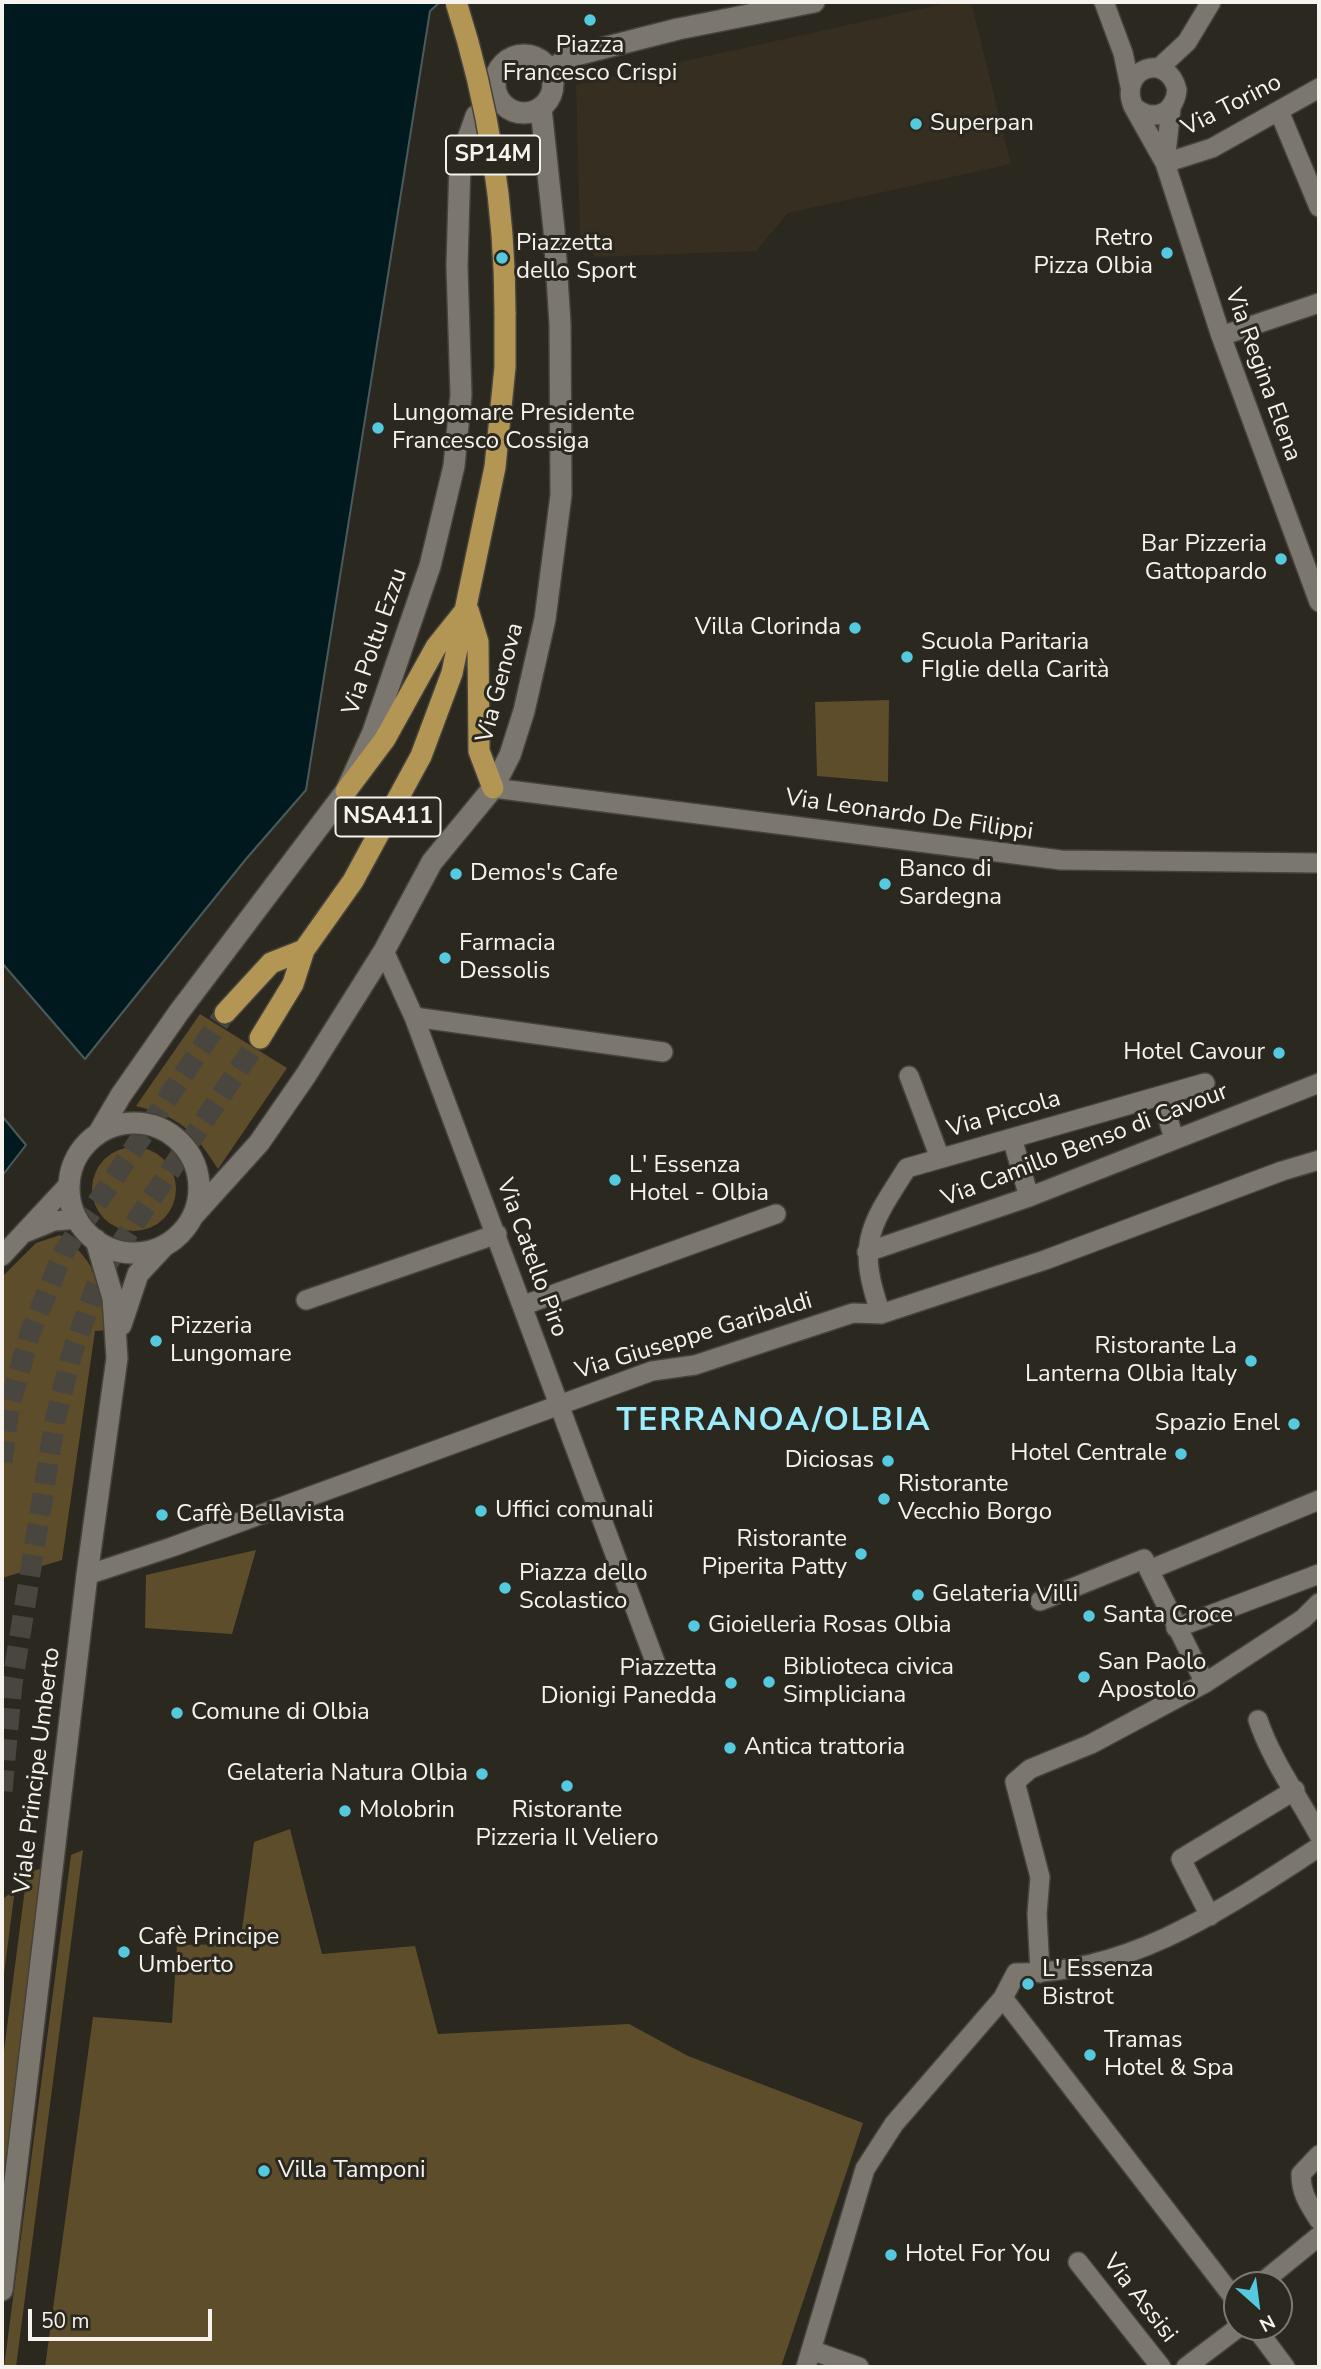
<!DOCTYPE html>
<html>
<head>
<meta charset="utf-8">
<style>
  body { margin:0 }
  #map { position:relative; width:1321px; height:2369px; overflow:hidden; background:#2b2820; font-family:"Nunito Sans",sans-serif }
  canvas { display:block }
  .frame { position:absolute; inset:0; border:4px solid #f6f3ee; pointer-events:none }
  .north { position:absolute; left:1223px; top:2271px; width:70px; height:70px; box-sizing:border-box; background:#2b2820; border:2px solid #7c7972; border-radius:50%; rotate:152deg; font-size:19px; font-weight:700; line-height:28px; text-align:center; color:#f6f3ee }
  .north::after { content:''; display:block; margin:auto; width:24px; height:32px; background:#55cadf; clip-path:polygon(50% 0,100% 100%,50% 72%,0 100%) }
  .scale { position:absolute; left:28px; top:2309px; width:184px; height:32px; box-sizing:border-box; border:4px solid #f6f3ee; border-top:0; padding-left:9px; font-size:21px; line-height:24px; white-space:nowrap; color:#f6f3ee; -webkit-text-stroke:5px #2b2820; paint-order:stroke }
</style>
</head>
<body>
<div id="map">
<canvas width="1321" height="2369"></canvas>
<div class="frame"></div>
<div class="north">N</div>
<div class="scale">50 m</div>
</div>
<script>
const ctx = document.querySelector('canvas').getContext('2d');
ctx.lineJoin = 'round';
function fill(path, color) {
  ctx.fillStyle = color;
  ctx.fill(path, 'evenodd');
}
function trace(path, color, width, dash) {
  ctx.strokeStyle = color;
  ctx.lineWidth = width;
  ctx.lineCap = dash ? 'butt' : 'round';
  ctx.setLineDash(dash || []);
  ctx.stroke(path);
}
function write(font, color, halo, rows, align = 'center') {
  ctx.font = font + ' "Nunito Sans",sans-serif';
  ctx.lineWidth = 6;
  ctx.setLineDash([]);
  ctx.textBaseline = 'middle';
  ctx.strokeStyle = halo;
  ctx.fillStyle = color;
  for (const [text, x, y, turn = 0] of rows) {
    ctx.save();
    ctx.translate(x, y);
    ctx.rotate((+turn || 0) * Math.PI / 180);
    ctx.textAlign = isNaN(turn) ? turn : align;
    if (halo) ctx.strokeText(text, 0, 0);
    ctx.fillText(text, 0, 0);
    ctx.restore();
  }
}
const built = new Path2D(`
  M 952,2 L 971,2 L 1011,164 L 788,213 L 756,251 L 595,257 L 580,235 L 576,85 Z`);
const green = new Path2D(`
  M 889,700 L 888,782 L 817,776 L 815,702 Z
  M 200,1014 L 287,1068 L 218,1169 C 193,1130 182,1118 136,1106 Z
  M92 1189a42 42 0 1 1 84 0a42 42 0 1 1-84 0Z
  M 60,1235 C 99,1262 99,1287 111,1330 L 95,1331 L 62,1560 L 2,1578 L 2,1277 L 36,1243 Z
  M 256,1550 L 232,1634 L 145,1628 L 146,1575 Z
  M 290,1829 L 322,1954 L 415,1946 L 438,2034 L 629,2024 L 688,2056 L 863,2123 L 781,2367 L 45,2367 L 93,2017 L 172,2023 L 177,1945 L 240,1944 L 254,1842 Z
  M 83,1850 L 16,2367 L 4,2367 L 71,1855 Z
  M 43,1868 L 2,2191 L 2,2066 L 27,1873 Z
  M 15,1889 L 2,1989 L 2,1900 Z`);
const water = new Path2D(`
  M 2,2 L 440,2 L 430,11 L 306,790 L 246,859 L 85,1059 L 2,963 Z
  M 2,1116 L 26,1145 L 2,1176 Z`);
const primaryTunnel = new Path2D(`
  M 2,1462 L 9,1408 L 30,1333 L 64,1252 L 225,1013
  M 2,1791 L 12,1684 L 55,1421 L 72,1353 L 101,1273 L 260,1038`);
const street = new Path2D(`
  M 1104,2 L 1123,53 L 1130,86
  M 1159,68 L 1187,42 L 1211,2
  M 1133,106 C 1152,123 1174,115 1177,90 C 1168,51 1118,68 1133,106 L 1165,163 L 1221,336 L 1319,602
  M 1279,111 L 1319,207
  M 1165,163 L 1212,148 L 1319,88
  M 1165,163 L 1171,108
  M 1221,336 L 1319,303
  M 493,788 L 1061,860 L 1319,863
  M 384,951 L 414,1017 L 656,1664
  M 414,1017 L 663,1052
  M 909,1076 L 940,1158
  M 1162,1098 L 1174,1139
  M 1012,1138 L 1029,1197
  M 27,1232 L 54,1221 L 78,1219
  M 867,1252 L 1029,1197 L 1319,1083
  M 2,1256 L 70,1183
  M 306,1300 L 497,1234
  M 524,1305 L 776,1214
  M 881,1314 C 856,1244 869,1227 907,1168 L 1205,1083
  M 87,1575 L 172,1547 L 652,1371 L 695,1365 L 853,1313 L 881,1314 L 1045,1260 L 1282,1171 L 1319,1160
  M 1040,1601 L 1144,1559
  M 1176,1628 L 1319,1574
  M 1205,1683 L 1149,1570 L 1319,1500
  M 1258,1720 C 1272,1761 1298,1796 1319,1835
  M 1210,1916 L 1181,1859 L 1295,1790
  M 1040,1973 L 1037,1914 L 1040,1877 L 1015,1782 L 1030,1769 L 1091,1744 L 1205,1683 L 1303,1619 L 1319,1603
  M 1003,1998 L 1237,2302
  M 1319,2155 L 1301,2174 C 1301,2194 1309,2204 1319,2220
  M 1078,2262 L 1161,2367
  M 1259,2285 L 1319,2236
  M 1255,2327 L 1285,2367
  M 811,2350 L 859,2367
  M 806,2367 L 865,2169 L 894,2124 L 1003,1998 L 1016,1973 C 1131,1974 1226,1907 1319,1847
  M 1186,2367 L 1239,2327`);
const secondary = new Path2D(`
  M495 84a29 29 0 1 1 58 0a29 29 0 1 1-58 0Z
  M 550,72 L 568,57 L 678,29 L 814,2
  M69 1188a65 65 0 1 1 130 0a65 65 0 1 1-130 0Z
  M 98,1134 L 121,1095 L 179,1012 L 346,791 L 373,732 L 430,566 L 454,466 L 461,395 L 457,266 L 460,161 L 476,116 L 498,97
  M 193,1216 L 259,1143 L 306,1075 L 384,951 L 432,862 L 493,788 L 510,755 L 524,711 L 545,619 L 561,495 L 560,324 L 554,230 L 541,108
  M 121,1325 L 138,1274 L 165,1245
  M 2,2290 L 87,1575 L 117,1358 L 113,1298 L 96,1240`);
const primary = new Path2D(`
  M 468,610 L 478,642 L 479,751 L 493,788
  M 346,791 L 385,739 L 436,647 L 464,612
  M 225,1013 L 271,963 L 304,950
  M 260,1038 L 293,984 L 304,950 L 353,881 L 421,756 L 452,673 L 495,467 L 505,367 L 505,312`);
const primaryBridge = new Path2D(`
  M 456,2 C 488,102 505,206 505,312`);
const markers = [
  [590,20,7,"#55cadf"],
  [916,124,7,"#55cadf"],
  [1167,253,7,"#55cadf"],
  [502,258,7,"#55cadf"],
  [378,428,7,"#55cadf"],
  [1281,559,7,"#55cadf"],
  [855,628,7,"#55cadf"],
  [907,657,7,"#55cadf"],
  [456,874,7,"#55cadf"],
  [885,884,7,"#55cadf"],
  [445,958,7,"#55cadf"],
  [1279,1053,7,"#55cadf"],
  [615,1180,7,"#55cadf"],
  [156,1341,7,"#55cadf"],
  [1251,1361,7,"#55cadf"],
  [1294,1424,7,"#55cadf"],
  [1181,1454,7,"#55cadf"],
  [888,1461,7,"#55cadf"],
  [884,1499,7,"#55cadf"],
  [481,1511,7,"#55cadf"],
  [162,1515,7,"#55cadf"],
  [861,1554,7,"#55cadf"],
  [505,1588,7,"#55cadf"],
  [918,1595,7,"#55cadf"],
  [1089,1616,7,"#55cadf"],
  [694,1626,7,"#55cadf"],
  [1084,1677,7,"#55cadf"],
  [769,1682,7,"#55cadf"],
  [731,1683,7,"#55cadf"],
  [177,1713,7,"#55cadf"],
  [730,1748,7,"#55cadf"],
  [482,1774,7,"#55cadf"],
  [567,1786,7,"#55cadf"],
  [345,1811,7,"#55cadf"],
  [124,1952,7,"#55cadf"],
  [1028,1984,7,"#55cadf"],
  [1090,2055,7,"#55cadf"],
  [264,2171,7,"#55cadf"],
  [891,2255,7,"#55cadf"]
];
const shields = [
  [493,155,94],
  [388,817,105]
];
const shieldNames = [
  ["SP14M",493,155],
  ["NSA411",388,817]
];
const poiNames = [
  ["Piazza",590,46,"center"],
  ["Francesco Crispi",590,74,"center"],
  ["Superpan",930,124],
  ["Retro",1153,239,"right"],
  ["Pizza Olbia",1153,267,"right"],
  ["Piazzetta",516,244],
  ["dello Sport",516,272],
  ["Lungomare Presidente",392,414],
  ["Francesco Cossiga",392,442],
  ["Bar Pizzeria",1267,545,"right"],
  ["Gattopardo",1267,573,"right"],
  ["Villa Clorinda",841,628,"right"],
  ["Scuola Paritaria",921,643],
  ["FIglie della Carità",921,671],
  ["Banco di",899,870],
  ["Sardegna",899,898],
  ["Demos's Cafe",470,874],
  ["Farmacia",459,944],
  ["Dessolis",459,972],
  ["Hotel Cavour",1265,1053,"right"],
  ["L' Essenza",629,1166],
  ["Hotel - Olbia",629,1194],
  ["Pizzeria",170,1327],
  ["Lungomare",170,1355],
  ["Ristorante La",1237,1347,"right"],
  ["Lanterna Olbia Italy",1237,1375,"right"],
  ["Spazio Enel",1280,1424,"right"],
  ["Hotel Centrale",1167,1454,"right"],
  ["Diciosas",874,1461,"right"],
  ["Ristorante",898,1485],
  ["Vecchio Borgo",898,1513],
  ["Uffici comunali",495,1511],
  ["Caffè Bellavista",176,1515],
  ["Ristorante",847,1540,"right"],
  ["Piperita Patty",847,1568,"right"],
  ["Piazza dello",519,1574],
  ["Scolastico",519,1602],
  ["Gelateria Villi",932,1595],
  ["Santa Croce",1103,1616],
  ["Gioielleria Rosas Olbia",708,1626],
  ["San Paolo",1098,1663],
  ["Apostolo",1098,1691],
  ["Biblioteca civica",783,1668],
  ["Simpliciana",783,1696],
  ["Piazzetta",717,1669,"right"],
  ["Dionigi Panedda",717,1697,"right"],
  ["Comune di Olbia",191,1713],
  ["Antica trattoria",744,1748],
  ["Gelateria Natura Olbia",468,1774,"right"],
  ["Molobrin",359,1811],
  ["Ristorante",567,1811,"center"],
  ["Pizzeria Il Veliero",567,1839,"center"],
  ["Cafè Principe",138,1938],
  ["Umberto",138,1966],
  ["L' Essenza",1042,1970],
  ["Bistrot",1042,1998],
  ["Tramas",1104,2041],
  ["Hotel & Spa",1104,2069],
  ["Villa Tamponi",278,2171],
  ["Hotel For You",905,2255]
];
const streetNames = [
  ["Via Torino",1232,106,-27],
  ["Via Regina Elena",1262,375,70],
  ["Via Poltu Ezzu",376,642,-71],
  ["Via Genova",501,683,-75],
  ["Via Leonardo De Filippi",909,816,8],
  ["Via Piccola",1004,1115,-16],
  ["Via Camillo Benso di Cavour",1085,1146,-21],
  ["Via Catello Piro",531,1258,70],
  ["Via Giuseppe Garibaldi",694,1337,-17],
  ["Viale Principe Umberto",38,1771,-83],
  ["Via Assisi",1139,2299,52]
];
const districtNames = [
  ["TERRANOA/OLBIA",774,1422]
];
fill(built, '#352e21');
fill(green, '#5d4d2b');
fill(water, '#00191e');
trace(water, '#4a5a5c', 2);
trace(primaryTunnel, '#49463f', 21, [21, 10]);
trace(street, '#46423c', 22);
trace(secondary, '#46423c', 24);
trace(primary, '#46423c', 24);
trace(street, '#7b776e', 19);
trace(secondary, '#7b776e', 21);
trace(primary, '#b39654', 21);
trace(primaryBridge, '#46423c', 24, []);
trace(primaryBridge, '#b39654', 21);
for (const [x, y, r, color] of markers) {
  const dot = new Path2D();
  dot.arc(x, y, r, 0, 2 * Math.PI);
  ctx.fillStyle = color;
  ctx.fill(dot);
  trace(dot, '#2b2820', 2.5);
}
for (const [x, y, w] of shields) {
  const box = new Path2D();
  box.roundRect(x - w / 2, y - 19.5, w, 39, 5);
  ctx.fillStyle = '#2b2820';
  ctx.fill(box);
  trace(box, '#f6f3ee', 2);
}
write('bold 23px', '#f6f3ee', null, shieldNames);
write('24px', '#f6f3ee', '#2b2820', poiNames, 'left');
write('24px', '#f6f3ee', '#2b2820', streetNames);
ctx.letterSpacing = '2px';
write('bold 32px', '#9decfc', '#2b2820', districtNames);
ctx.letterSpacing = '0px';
</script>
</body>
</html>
